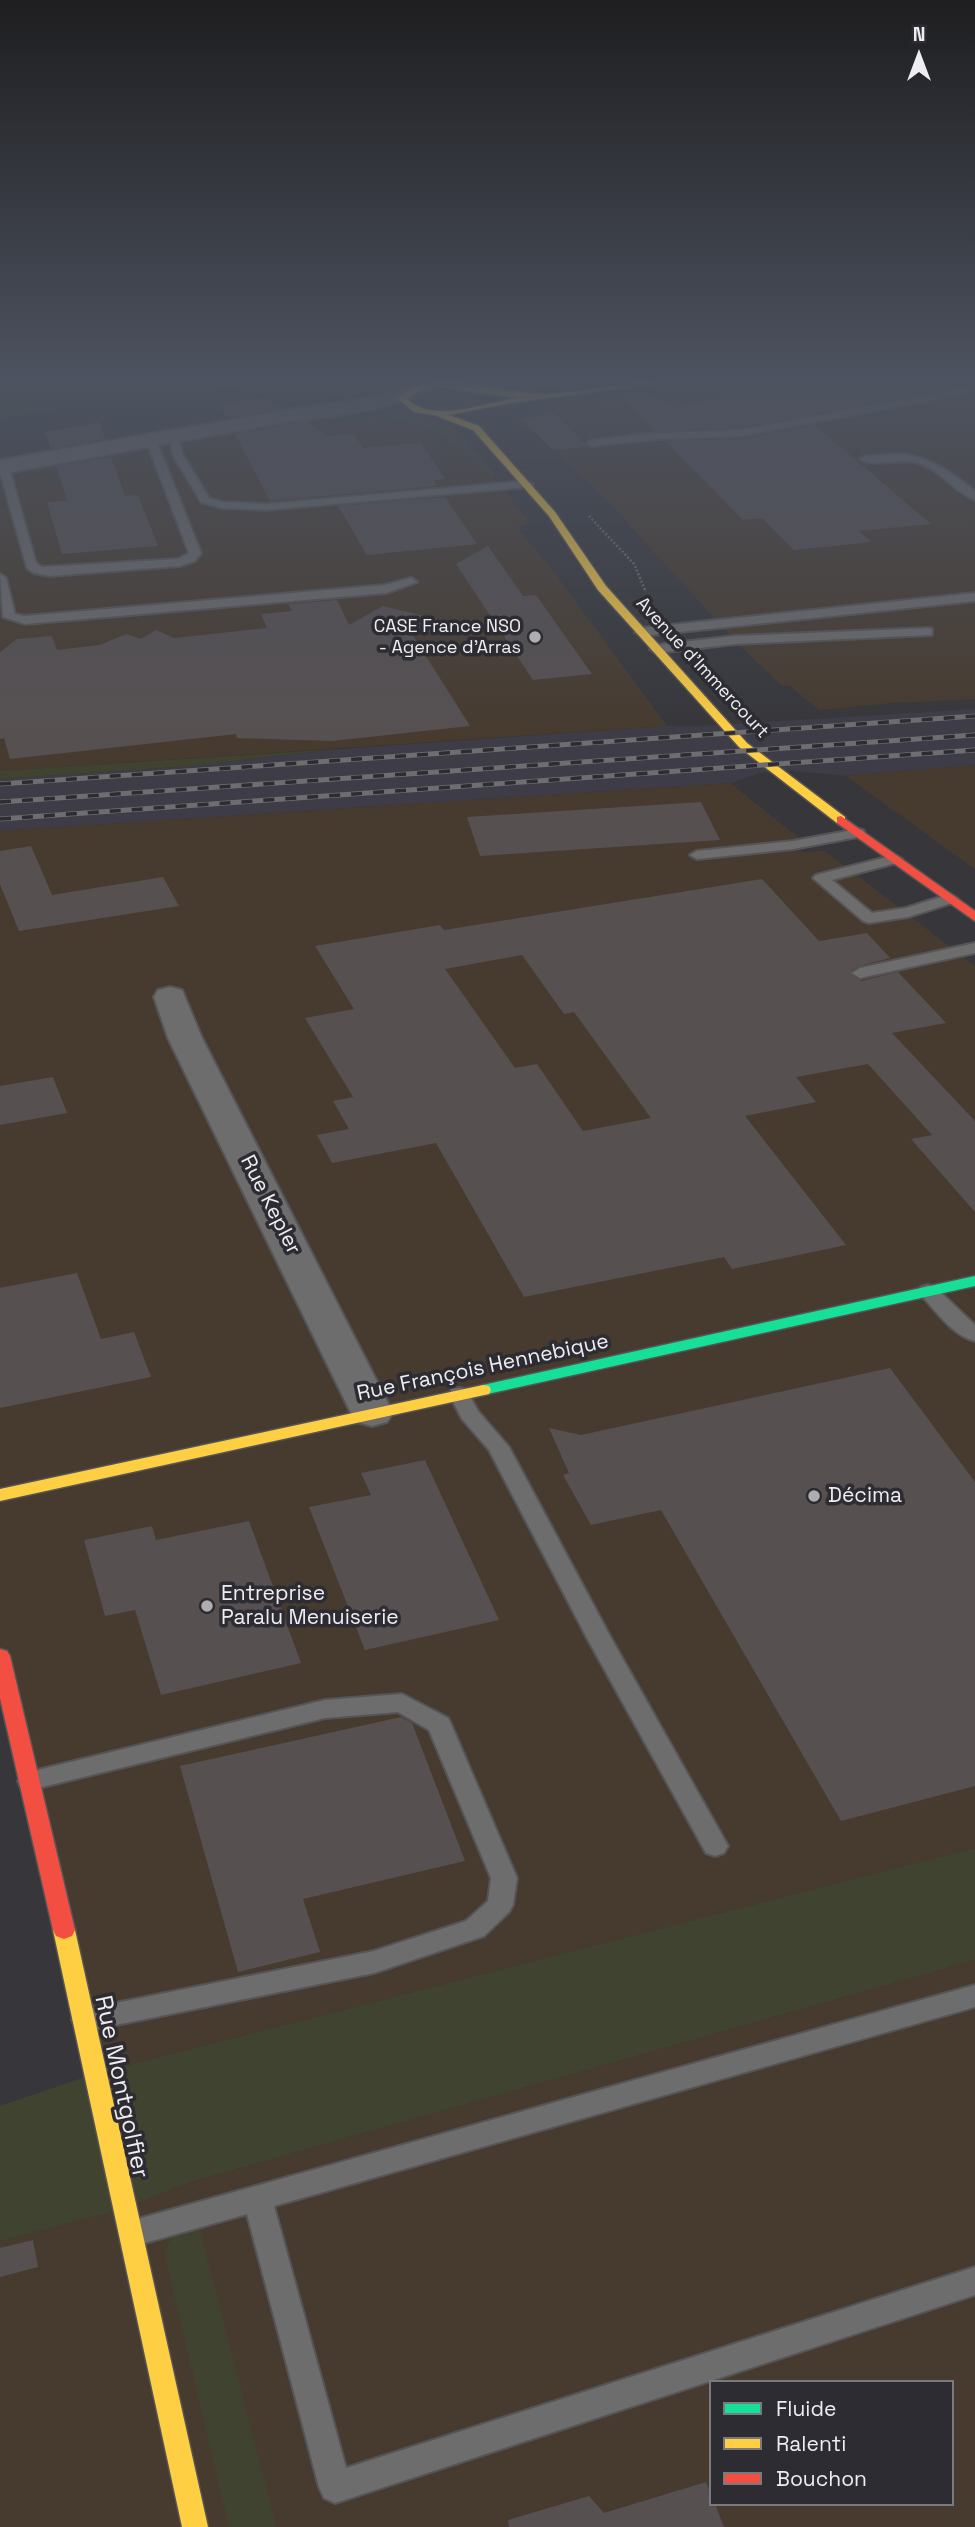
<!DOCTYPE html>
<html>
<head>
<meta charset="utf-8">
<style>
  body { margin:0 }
  #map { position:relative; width:975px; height:2527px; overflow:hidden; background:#37373b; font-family:"Space Grotesk",sans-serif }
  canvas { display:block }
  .legend { position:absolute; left:709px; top:2380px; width:245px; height:126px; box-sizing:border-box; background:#2c2c32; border:2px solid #7a797e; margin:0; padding:9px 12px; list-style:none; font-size:21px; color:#eeedf1 }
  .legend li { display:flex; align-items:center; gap:14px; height:35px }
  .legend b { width:35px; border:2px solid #7a797e }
  .north { position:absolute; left:884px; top:21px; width:70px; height:70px; -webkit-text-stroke:5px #2c2c32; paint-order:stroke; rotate:0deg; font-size:19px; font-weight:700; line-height:28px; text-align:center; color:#eeedf1 }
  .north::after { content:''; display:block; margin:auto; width:24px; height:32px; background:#eeedf1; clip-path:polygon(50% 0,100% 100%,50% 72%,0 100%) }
</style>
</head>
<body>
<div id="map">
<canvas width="975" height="2527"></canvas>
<ul class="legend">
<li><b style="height:9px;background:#16e098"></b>Fluide</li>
<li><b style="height:9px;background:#ffcf43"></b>Ralenti</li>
<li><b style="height:9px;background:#f24e42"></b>Bouchon</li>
</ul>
<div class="north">N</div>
</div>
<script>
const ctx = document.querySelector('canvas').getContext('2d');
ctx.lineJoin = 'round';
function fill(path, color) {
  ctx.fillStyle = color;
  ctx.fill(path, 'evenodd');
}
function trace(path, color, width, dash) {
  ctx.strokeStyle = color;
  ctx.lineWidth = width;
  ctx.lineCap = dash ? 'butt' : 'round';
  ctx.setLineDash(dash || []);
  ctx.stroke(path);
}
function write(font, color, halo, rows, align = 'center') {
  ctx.font = font + ' "Space Grotesk",sans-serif';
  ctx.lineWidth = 7;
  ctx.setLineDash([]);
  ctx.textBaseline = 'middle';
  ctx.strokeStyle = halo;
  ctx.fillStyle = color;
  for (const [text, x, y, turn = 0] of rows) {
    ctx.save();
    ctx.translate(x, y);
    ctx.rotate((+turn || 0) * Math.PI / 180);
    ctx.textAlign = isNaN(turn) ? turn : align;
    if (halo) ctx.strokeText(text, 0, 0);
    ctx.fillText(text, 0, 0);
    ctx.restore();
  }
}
const built = new Path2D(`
  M 975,709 L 975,765 L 846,776 L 783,770 L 760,773 L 730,783 L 0,831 L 0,779 L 190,766 L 339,749 L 667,726 L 700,726 Z`);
const industrial = new Path2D(`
  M 741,379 L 975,379 L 975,699 L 892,703 L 819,710 L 790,686 L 781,685 L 739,645 L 601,494 L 536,434 L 512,421 L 538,411 L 653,396 Z
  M 373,419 L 426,428 L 497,480 L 530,523 L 517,528 L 551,568 L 667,726 L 0,771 L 0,474 L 136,450 L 191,444 L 196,447 L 205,445 L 201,441 L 274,428 Z
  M 975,765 L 975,869 L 846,776 Z
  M 730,783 L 800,839 L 787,842 L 802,852 L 825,851 L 975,966 L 975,1848 L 94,2074 L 0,1656 L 0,831 Z
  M 975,1960 L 975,2527 L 0,2527 L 0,2241 L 123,2209 L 187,2183 ZM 711,2382 L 952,2382 L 952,2504 L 711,2504 Z`);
const green = new Path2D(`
  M 0,379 L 406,379 L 408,381 L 390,393 L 339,400 L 226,389 L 0,418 Z
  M 467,379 L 628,379 L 549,390 L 510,390 Z
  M 435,389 L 477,395 L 479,398 C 466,416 429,410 413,399 L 418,394 Z
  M 399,413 C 411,416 425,416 437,420 C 461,427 480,457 496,476 L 489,476 C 474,463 442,434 425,427 C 372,405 258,431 202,441 L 206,446 L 195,447 L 189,441 L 322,417 Z
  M 339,749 L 190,766 L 0,779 L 0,771 Z
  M 975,1848 L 975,1960 L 187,2183 L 123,2209 L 0,2241 L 0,2106 L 94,2074 Z
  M 198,2223 L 276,2527 L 229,2527 L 166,2259 C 166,2236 178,2230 198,2223 Z`);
const building = new Path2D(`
  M 825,379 L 923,379 L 925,393 L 742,427 L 655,431 L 621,395 L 644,391 L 675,407 Z
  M 263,397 L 282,408 L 227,418 L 220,405 Z
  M 554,413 L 588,447 L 553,450 L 522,419 Z
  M 99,422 L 105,439 L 51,449 L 45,432 Z
  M 306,422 L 329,436 L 353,434 L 363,448 L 421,443 L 445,479 L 433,480 L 437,486 L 270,501 L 235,434 Z
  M 815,425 L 892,491 L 931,524 L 859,531 L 871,542 L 794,550 L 762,518 L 743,520 L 666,441 L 742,439 Z
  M 111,457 L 125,496 L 138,495 L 158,546 L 62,554 L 47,502 L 67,501 L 56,466 Z
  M 445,497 L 477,544 L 367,555 L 338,506 Z
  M 488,546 L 523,596 L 536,595 L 592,674 L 533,680 L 456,564 Z
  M 337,600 L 349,625 L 383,606 L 462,625 L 462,629 L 412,634 L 470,726 L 332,741 L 237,738 L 236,734 L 10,759 L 4,738 L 0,739 L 0,652 L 17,639 L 52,636 L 57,650 L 99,645 L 127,634 L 141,639 L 156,630 L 174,638 L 267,628 L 261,614 L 292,611 L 288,604 Z
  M 701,802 L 720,840 L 480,856 L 467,817 Z
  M 31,846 L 52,895 L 163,877 L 179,906 L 19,931 L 0,884 L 0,851 Z
  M 762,879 L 819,941 L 867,933 L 890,958 L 859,966 L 851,971 L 851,975 L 861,981 L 898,972 L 946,1023 L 892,1033 L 975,1121 L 975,1212 L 911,1139 L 932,1135 L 868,1064 L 796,1077 L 816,1102 L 745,1116 L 846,1245 L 732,1269 L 724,1257 L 524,1297 L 436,1143 L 332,1163 L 317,1135 L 349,1129 L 333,1101 L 353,1097 L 305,1018 L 354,1009 L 315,946 L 440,925 L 444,930 ZM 522,955 L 564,1014 L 574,1012 L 651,1118 L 583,1131 L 537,1064 L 515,1068 L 445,969 Z
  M 53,1077 L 67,1113 L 0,1125 L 0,1086 Z
  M 77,1273 L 101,1339 L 134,1332 L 151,1377 L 0,1408 L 0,1288 Z
  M 890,1368 L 975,1482 L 975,1786 L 841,1821 L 661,1510 L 591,1525 L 563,1475 L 569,1473 L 549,1428 L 581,1435 Z
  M 425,1460 L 499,1620 L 365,1650 L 309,1507 L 371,1495 L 361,1473 Z
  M 249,1521 L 301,1663 L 161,1695 L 135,1610 L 105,1616 L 84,1540 L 152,1526 L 156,1540 Z
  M 401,1717 L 412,1723 L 465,1861 L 303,1899 L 320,1952 L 238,1972 L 180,1766 Z
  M 33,2240 L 38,2267 L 0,2277 L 0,2248 Z
  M 706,2482 L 711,2494 L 711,2504 L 715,2504 L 724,2527 L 509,2527 L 508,2520 L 589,2496 L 604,2513 Z`);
const path = new Path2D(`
  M 589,516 L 634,564 L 646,592`);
const lane = new Path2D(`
  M 964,388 L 969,391 L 968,393 L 742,436 L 658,439 L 592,446 L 587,443 L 592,440 L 658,433 L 742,430 Z
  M 169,434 L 178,436 L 183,455 L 209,498 L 222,502 L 266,504 L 527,481 L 533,484 L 527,487 L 266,510 L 221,508 L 201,502 L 173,455 Z
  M 147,438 L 156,440 L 201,553 L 195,561 L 180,566 L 49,576 L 34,573 L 27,568 L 0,472 L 0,465 L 4,464 L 9,467 L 36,563 L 42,567 L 178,559 L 189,553 L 146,440 Z
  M 902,454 C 932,458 952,473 975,491 L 975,500 C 953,492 939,467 914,462 C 898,459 872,467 860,459 L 865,456 Z
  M 0,574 L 6,578 L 15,614 L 25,616 L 385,585 L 411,578 L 417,582 L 386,593 L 25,624 L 3,617 Z
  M 975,593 L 975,601 L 641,636 L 635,632 L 641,628 Z
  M 928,628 L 932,629 L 932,635 L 735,644 L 656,653 L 650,649 L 656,645 L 735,636 Z
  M 858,829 L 863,830 L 865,833 L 863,836 L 793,849 L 697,859 L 690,855 L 697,851 L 793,841 Z
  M 895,855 L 902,859 L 900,862 L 832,880 L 872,913 L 906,908 L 950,894 L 958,899 L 955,902 L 908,917 L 869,923 L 863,921 L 813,878 L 816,875 Z
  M 975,943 L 975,953 L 860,978 L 852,973 L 860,968 Z
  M 928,1285 L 935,1287 L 975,1325 L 975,1341 C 953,1336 936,1311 921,1295 L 918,1291 L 921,1287 Z
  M 459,1388 L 466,1389 L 478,1411 L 509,1447 L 611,1638 L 728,1846 L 724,1853 L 715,1856 L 706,1853 L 587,1638 L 489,1450 L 462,1419 L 449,1394 L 452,1389 Z
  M 402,1694 L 448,1718 L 451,1724 L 517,1878 L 513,1905 L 509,1912 L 484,1936 L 374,1973 L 86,2031 L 76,2028 L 72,2020 L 76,2012 L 86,2009 L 374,1951 L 466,1921 L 488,1901 L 491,1878 L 429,1730 L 398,1712 L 325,1718 L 30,1790 L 21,1788 L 18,1781 L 21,1774 L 325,1700 Z
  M 975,1985 L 975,2007 L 274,2206 L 346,2468 L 975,2267 L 975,2295 L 335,2503 L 324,2498 L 319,2487 L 247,2214 L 134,2246 L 124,2242 L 119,2233 L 124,2224 L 134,2220 Z`);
const street = new Path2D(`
  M 406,388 L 413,390 L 416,394 L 413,398 L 372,410 L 287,422 L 0,474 L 0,460 L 287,410 L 370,398 Z
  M 170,987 L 182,990 L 202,1038 L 393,1413 L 387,1422 L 372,1426 L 357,1422 L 351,1413 L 168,1038 L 154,997 L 158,990 Z`);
const fast = new Path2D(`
  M 975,1276 L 975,1286 L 483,1395 L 475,1390 L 483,1385 Z`);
const slow = new Path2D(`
  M 653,379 L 671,379 L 648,385 L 511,403 L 449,415 L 479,426 L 555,512 L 606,586 L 747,743 L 845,817 L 845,823 L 837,823 L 739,747 L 598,590 L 549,516 L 473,430 L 434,415 L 414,412 L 398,399 C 436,363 499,395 545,394 C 581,392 618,385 653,379 ZM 439,387 L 518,398 C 485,402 435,425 407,399 L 416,393 Z
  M 483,1385 L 489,1386 L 491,1390 L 489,1394 L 0,1501 L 0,1489 Z
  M 64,1921 L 72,1924 L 75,1930 L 208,2527 L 182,2527 L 53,1930 L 56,1924 Z`);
const jam = new Path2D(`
  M 841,816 L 975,911 L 975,921 L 837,823 L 837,817 Z
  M 0,1649 L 7,1651 L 10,1656 L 75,1930 L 72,1936 L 64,1939 L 56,1936 L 53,1930 L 0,1698 Z`);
const rail = new Path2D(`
  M 0,784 L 975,716
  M 0,802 L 975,735
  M 0,819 L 975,750`);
const markers = [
  [535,637,7,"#aeadb1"],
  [814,1496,7,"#aeadb1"],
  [207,1606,7,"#aeadb1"]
];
const farPoinames = [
  ["CASE France NSO",521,627],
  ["- Agence d'Arras",521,648]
];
const farStreetnames = [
  ["Avenue d'Immercourt",702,668,47]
];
const streetNames = [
  ["Rue Kepler",270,1205,63],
  ["Rue François Hennebique",483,1368,-12]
];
const poiNames = [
  ["Décima",828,1496],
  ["Entreprise",221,1594],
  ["Paralu Menuiserie",221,1618]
];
const nearStreetnames = [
  ["Rue Montgolfier",121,2087,78]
];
fill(built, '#3d3c47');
fill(industrial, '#473b2f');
fill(green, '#404330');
fill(building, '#565051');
trace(lane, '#555557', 4);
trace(street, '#555557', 4);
trace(fast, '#555557', 3);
trace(slow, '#555557', 3);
trace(jam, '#555557', 3);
trace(path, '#6e6d70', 2.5, [2, 2]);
fill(lane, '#6d6d6e');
fill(street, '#6d6d6e');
fill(fast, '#16e098');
fill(slow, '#ffcf43');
fill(jam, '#f24e42');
trace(rail, '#6e6e70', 5);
trace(rail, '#2c2c32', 3.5, [11]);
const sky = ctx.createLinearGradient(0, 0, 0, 733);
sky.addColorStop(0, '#1e1e20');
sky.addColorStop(0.52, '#4d5360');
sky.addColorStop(1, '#4d536000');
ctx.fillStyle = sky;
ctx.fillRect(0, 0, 975, 733);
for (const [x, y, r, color] of markers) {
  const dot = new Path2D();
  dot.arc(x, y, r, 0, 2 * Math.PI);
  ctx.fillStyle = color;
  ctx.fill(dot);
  trace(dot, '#2c2c32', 2.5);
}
write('18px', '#eeedf1', '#2c2c32', farPoinames, 'right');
write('18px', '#eeedf1', '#2c2c32', farStreetnames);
write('21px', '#eeedf1', '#2c2c32', streetNames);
write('21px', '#eeedf1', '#2c2c32', poiNames, 'left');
write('24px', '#eeedf1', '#2c2c32', nearStreetnames);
</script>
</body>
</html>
